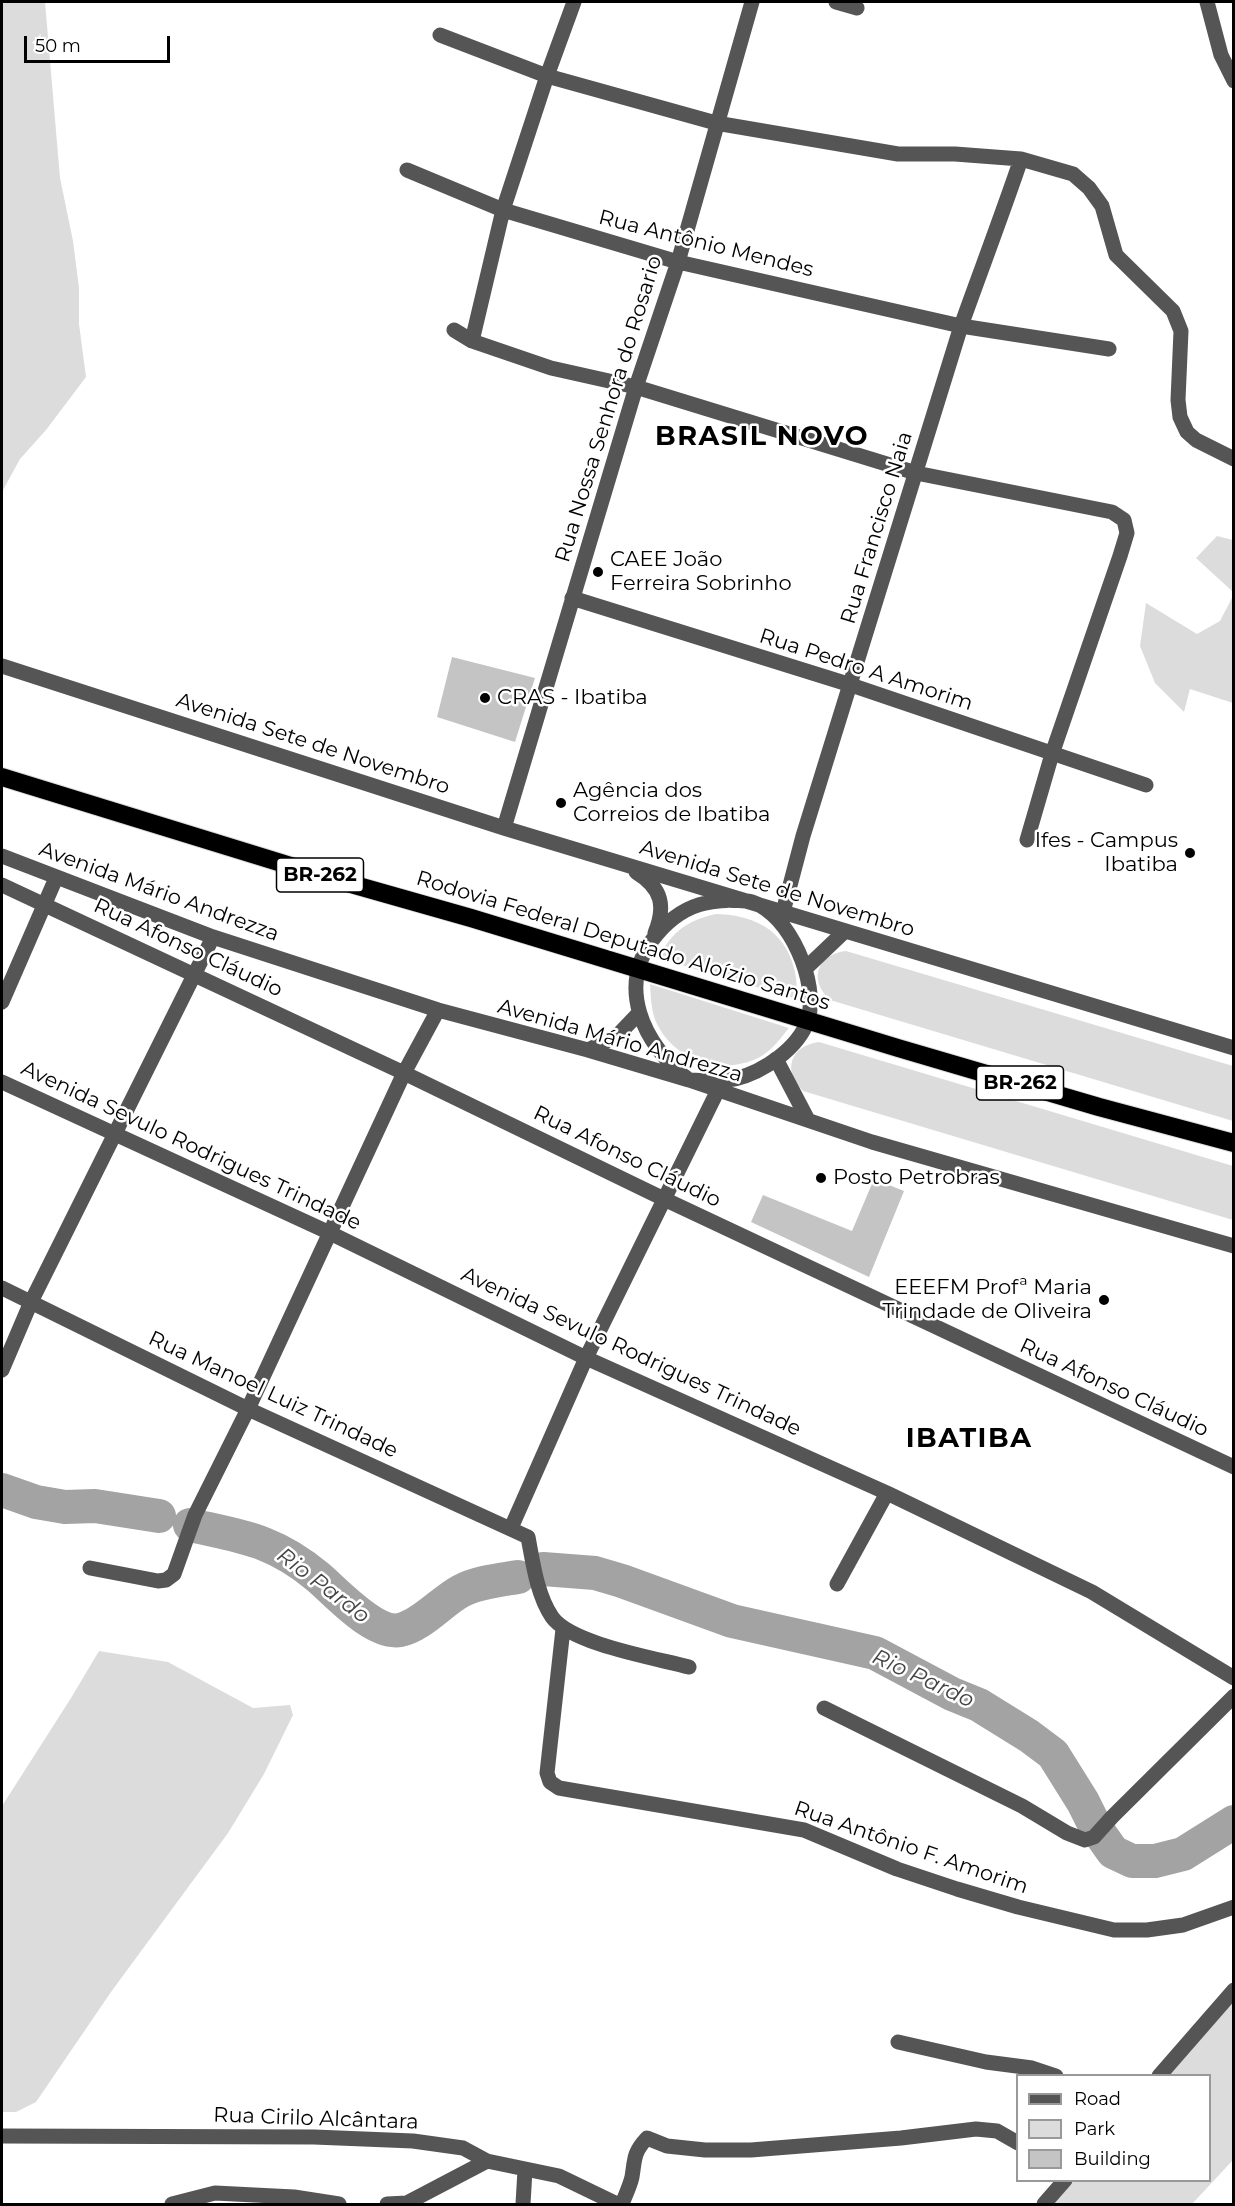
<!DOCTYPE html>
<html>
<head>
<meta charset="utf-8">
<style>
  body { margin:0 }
  #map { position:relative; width:1235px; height:2206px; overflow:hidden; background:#fff; font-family:Montserrat,sans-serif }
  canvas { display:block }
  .frame { position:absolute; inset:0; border:3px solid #000; pointer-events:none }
  .legend { position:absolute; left:1016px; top:2074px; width:195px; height:108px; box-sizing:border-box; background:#fff; border:2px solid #999; margin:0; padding:8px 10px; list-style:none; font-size:18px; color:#000 }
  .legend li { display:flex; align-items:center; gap:12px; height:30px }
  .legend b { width:30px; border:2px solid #999 }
  .scale { position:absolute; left:24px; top:36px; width:146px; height:27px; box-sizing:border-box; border:3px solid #000; border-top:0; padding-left:8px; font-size:18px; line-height:21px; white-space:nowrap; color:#000; -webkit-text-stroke:4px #fff; paint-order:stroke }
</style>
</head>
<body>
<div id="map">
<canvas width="1235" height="2206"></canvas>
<div class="frame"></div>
<ul class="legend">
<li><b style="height:8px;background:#555"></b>Road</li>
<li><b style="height:16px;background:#dcdcdc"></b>Park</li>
<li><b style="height:16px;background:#c4c4c4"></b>Building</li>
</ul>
<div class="scale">50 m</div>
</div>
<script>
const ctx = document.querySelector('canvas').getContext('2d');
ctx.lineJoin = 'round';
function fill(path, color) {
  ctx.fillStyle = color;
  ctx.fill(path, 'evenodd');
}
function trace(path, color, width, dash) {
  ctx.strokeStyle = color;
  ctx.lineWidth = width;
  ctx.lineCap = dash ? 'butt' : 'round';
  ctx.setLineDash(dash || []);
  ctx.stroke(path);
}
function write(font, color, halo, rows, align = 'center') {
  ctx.font = font + ' Montserrat,sans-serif';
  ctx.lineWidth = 5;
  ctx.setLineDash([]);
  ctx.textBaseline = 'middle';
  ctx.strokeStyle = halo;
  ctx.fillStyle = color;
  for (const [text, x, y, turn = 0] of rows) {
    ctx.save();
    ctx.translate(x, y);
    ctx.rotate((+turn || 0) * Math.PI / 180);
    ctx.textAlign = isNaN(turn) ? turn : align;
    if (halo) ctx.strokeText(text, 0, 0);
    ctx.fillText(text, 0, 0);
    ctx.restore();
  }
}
const green = new Path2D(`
  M 2,2 L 45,2 L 60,178 L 73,241 L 79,288 L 79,324 L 86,377 L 46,430 L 20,459 L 2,492 Z
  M 1217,536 L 1233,540 L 1233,592 L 1196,558 Z
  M 1233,596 L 1233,703 L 1190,689 L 1184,712 L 1155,683 L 1140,646 L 1146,603 L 1197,634 L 1220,621 Z
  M 716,914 C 770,915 799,946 797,999 L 658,958 C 673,931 686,921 716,914 Z
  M 846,951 L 1233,1066 L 1233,1121 L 830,1000 C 808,980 817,954 846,951 Z
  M 650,984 L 789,1028 C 780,1039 772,1050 760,1057 C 723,1076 676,1062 657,1024 C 651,1012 651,998 650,984 Z
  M 819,1042 L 1233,1166 L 1233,1220 L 803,1091 C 782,1071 790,1046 819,1042 Z
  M 99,1651 L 168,1662 L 253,1708 L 290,1705 L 293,1715 L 264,1774 L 228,1833 L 111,1992 L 36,2102 L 16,2112 L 2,2112 L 2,1806 L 71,1698 Z
  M 1233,2000 L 1233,2160 L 1192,2204 L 1052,2204 L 1073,2181 L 1210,2180 L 1210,2076 L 1166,2075 Z`);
const river = new Path2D(`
  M 2,1490 L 36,1502 L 65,1507 L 95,1506 L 159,1516
  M 190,1525 C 243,1537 274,1540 318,1577 C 337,1593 374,1635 400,1630 C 421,1626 442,1601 461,1591 C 478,1582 500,1580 518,1577
  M 543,1569 L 595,1573 L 622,1581 L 732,1621 L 875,1653 L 952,1694 L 979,1705 L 1029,1736 L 1053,1754 L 1083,1802 L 1096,1828 L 1113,1852 L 1132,1861 L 1155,1861 L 1183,1854 L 1234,1822`);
const building = new Path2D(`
  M 452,657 L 535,678 L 515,742 L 437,717 Z
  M 874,1179 L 904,1191 L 869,1277 L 751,1222 L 763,1195 L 852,1231 Z`);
const minor = new Path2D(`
  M 836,2 L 857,8
  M 1207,2 L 1221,55 L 1234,81
  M 440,35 L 547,76 L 716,123 L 898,154 L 955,154 L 1021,159 L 1073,174 L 1089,188 L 1102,206 L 1116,255 L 1173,311 L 1181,331 L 1178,400 L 1180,417 L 1187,432 L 1196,440 L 1234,459
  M 407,170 L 503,210 L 678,262 L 961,326 L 1109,349
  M 454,330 L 472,341 L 551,368 L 636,387 L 916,473 L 1112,512 L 1124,520 L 1127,533 L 1120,556 L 1052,754 L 1027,840
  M 472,341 L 503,210 L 547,76 L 574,2
  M 572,598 L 851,685 L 1146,785
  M 2,666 L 504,828 L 1234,1048
  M 504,828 L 636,387 L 678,262 L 752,2
  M 2,856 L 213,937 L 438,1010 L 588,1050 L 689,1080 L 872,1142 L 1234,1246
  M 636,872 C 662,888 666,906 655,933
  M 2,885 L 404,1073 L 664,1199 L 1234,1467
  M 729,900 C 736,901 745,900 752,902 C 790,914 819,983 808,1020 C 798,1049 763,1072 735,1079 C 720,1082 704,1081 689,1080 C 643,1045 614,984 657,934 C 670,919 686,907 706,903 C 713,901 722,901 729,900 Z
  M 783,912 L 803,836 L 961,326 C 981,270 1002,215 1021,159
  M 805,969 L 845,931
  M 2,1002 L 56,878
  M 588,1050 L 617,1036 L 639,1013
  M 776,1059 L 808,1120
  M 2,1082 L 330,1233 L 586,1358 L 887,1493 L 1092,1592 L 1234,1678
  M 2,1288 L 248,1409 L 528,1537 C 533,1563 537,1595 552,1617 C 571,1644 655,1658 689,1667
  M 2,1370 L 31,1302 L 213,937
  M 511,1528 L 586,1358 L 717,1092
  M 90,1568 L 158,1581 L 166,1580 L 174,1574 L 195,1515 L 248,1409 L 404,1073 L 438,1010
  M 837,1584 L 887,1493
  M 563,1629 L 547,1773 L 550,1782 L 559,1788 L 804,1830 L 897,1869 L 957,1889 L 1018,1907 L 1114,1930 L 1147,1930 L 1183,1925 L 1234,1907
  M 824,1708 L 1022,1806 L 1067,1833 L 1085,1840 L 1094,1837 L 1112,1817 L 1234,1696
  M 898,2042 L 986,2062 L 1032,2068 L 1056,2076
  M 1159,2076 L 1234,1990
  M 2,2136 L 314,2137 L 413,2141 L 463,2148 L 487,2161 L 559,2176 L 617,2204
  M 172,2204 L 215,2193 L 294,2197 L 339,2204
  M 387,2204 L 407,2203 L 487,2161
  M 523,2204 L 525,2170
  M 622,2204 C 625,2196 630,2186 632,2177 C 635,2159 633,2153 647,2138 L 667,2146 L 705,2150 L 751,2150 L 901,2138 L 976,2129 L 997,2131 L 1018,2143
  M 1044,2204 L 1065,2180`);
const highway = new Path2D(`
  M 2,777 L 330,878 L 471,918 L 898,1048 L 1099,1107 L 1234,1143`);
const markers = [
  [598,572,6,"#000"],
  [485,698,6,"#000"],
  [561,803,6,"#000"],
  [1190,853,6,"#000"],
  [821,1178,6,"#000"],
  [1104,1300,6,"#000"]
];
const shields = [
  [320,875,87],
  [1020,1083,87]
];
const shieldNames = [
  ["BR-262",320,875],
  ["BR-262",1020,1083]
];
const streetNames = [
  ["Rua Antônio Mendes",706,244,14],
  ["Rua Nossa Senhora do Rosario",609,409,-73],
  ["Rua Francisco Naia",877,528,-73],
  ["Rua Pedro A Amorim",866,670,18],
  ["Avenida Sete de Novembro",313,744,18],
  ["Avenida Sete de Novembro",777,889,17],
  ["Avenida Mário Andrezza",159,892,20],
  ["Rodovia Federal Deputado Aloízio Santos",623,941,17],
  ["Rua Afonso Cláudio",188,948,25],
  ["Avenida Mário Andrezza",620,1041,16],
  ["Avenida Sevulo Rodrigues Trindade",191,1146,25],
  ["Rua Afonso Cláudio",627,1157,26],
  ["Avenida Sevulo Rodrigues Trindade",631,1352,25],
  ["Rua Afonso Cláudio",1114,1388,25],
  ["Rua Manoel Luiz Trindade",273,1395,25],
  ["Rua Antônio F. Amorim",911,1848,19],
  ["Rua Cirilo Alcântara",316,2119,2]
];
const poiNames = [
  ["CAEE João",610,560],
  ["Ferreira Sobrinho",610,584],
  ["CRAS - Ibatiba",497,698],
  ["Agência dos",573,791],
  ["Correios de Ibatiba",573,815],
  ["Ifes - Campus",1178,841,"right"],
  ["Ibatiba",1178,865,"right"],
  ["Posto Petrobras",833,1178],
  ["EEEFM Profª Maria",1092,1288,"right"],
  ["Trindade de Oliveira",1092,1312,"right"]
];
const waterNames = [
  ["Rio Pardo",323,1586,37],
  ["Rio Pardo",923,1679,25]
];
const districtNames = [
  ["BRASIL NOVO",762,437],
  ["IBATIBA",969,1439]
];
fill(green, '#dcdcdc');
trace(river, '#a3a3a3', 34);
fill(building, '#c4c4c4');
trace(highway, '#dbdbdb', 20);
trace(minor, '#555', 15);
trace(highway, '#000', 18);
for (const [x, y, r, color] of markers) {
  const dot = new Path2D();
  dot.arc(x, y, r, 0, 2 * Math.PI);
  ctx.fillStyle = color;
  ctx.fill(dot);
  trace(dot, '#fff', 2);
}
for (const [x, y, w] of shields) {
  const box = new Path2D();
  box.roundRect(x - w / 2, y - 17, w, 34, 4.5);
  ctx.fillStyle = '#fff';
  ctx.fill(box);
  trace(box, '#000', 1.5);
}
write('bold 20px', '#000', null, shieldNames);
write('21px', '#000', '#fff', streetNames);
write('21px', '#000', '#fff', poiNames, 'left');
write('italic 22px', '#444', '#fff', waterNames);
ctx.letterSpacing = '1.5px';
write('bold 27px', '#000', '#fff', districtNames);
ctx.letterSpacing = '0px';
</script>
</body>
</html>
